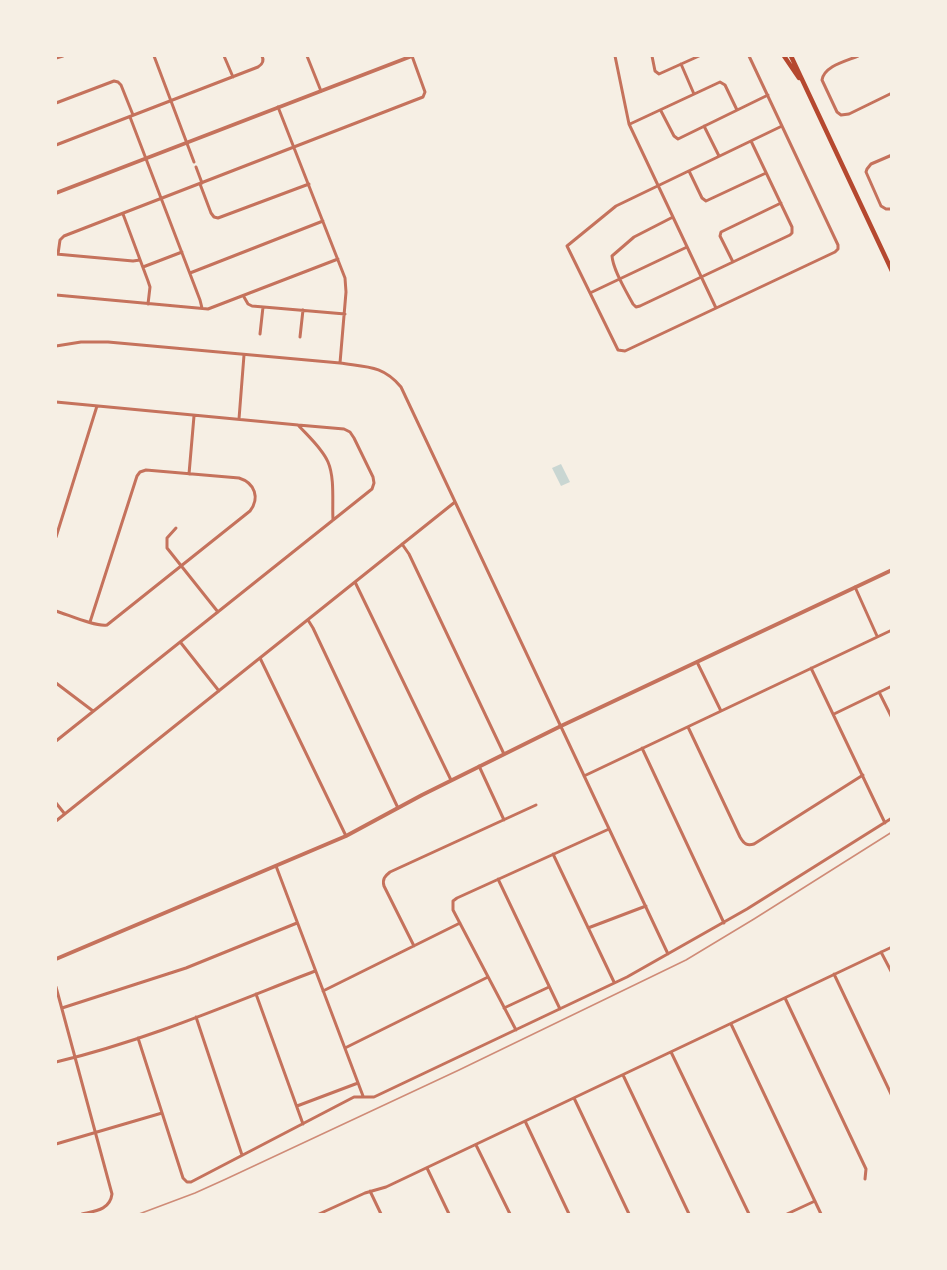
<!DOCTYPE html>
<html>
<head>
<meta charset="utf-8">
<style>
	body { margin:0 }
	#map { position:relative; width:947px; height:1270px; overflow:hidden; background:#f6efe4; font-family:Lato,sans-serif }
	canvas { display:block }
	.frame { position:absolute; inset:0; border:57px solid #f6efe4; pointer-events:none }
</style>
</head>
<body>
<div id="map">
<canvas width="947" height="1270"></canvas>
<div class="frame"></div>
</div>
<script>
const c = document.querySelector('canvas').getContext('2d');
c.lineJoin = 'round';
function fillPath(path, color) {
  c.fillStyle = color;
  c.fill(path, 'evenodd');
}
function stroke(path, color, width, dash) {
  c.strokeStyle = color;
  c.lineWidth = width;
  c.lineCap = dash ? 'butt' : 'round';
  c.setLineDash(dash || []);
  c.stroke(path);
}
const water = new Path2D(`
	M 561,464 L 570,482 L 561,486 L 552,468 Z`);
const minor = new Path2D(`
	M 154,56 L 194,162
	M 224,56 L 233,77
	M 307,56 L 321,91
	M 615,56 L 629,124 L 716,308
	M 652,56 L 655,71 L 659,74 L 699,56
	M 749,56 L 838,245 L 838,249 L 835,252 L 625,351 L 618,350 L 567,246 L 616,206 L 782,126
	M 858,56 C 846,61 824,66 822,80 L 837,112 L 841,115 L 849,114 L 892,93
	M 56,58 L 63,56
	M 681,64 L 694,94
	M 56,103 L 114,81 L 118,82 L 121,85 L 133,115
	M 278,107 L 345,278 L 346,292 L 340,363
	M 661,111 L 674,136 L 678,139 L 768,95
	M 130,117 L 200,300 L 202,308
	M 630,124 L 720,82 L 725,85 L 737,110
	M 704,126 L 719,156
	M 56,145 L 258,67 C 263,64 264,60 262,56
	M 892,155 L 871,164 L 867,169 L 866,172 L 881,206 L 886,209 L 892,209
	M 196,167 L 202,183
	M 689,171 L 702,198 L 706,201 L 766,173
	M 200,184 L 211,213 L 214,217 L 218,218 L 309,184
	M 123,214 L 148,281 L 150,287 L 148,304
	M 673,217 L 634,237 L 612,256 C 613,270 626,291 633,304 L 636,307 L 640,306 L 790,235 L 792,233 L 792,227 L 751,141
	M 56,254 L 133,261 L 140,260
	M 58,254 L 60,240 L 64,236 L 423,97 L 425,92 L 412,56
	M 733,262 L 720,236 L 721,232 L 781,203
	M 143,267 L 182,252
	M 190,273 L 323,221
	M 590,293 L 687,247
	M 56,295 L 208,309 L 338,259
	M 244,297 L 248,304 L 252,306 L 345,314
	M 260,334 L 263,307
	M 300,337 L 303,310
	M 56,346 L 81,342 L 108,342 L 340,363 C 366,367 383,365 401,387 L 668,954
	M 56,402 L 298,425 C 308,436 322,448 328,462 C 335,478 332,503 333,520
	M 239,419 L 244,355
	M 189,474 L 194,416
	M 176,528 L 167,538 L 167,548 L 218,612
	M 56,537 L 97,406
	M 402,544 L 409,554 L 504,754
	M 355,582 L 451,780
	M 855,587 L 877,636
	M 56,611 C 69,615 95,627 107,625 L 250,511 C 260,498 255,483 239,478 L 146,470 L 140,472 L 137,476 L 90,622
	M 308,620 L 313,628 L 398,808
	M 181,643 L 219,691
	M 260,658 L 346,836
	M 697,662 L 721,711
	M 811,668 L 885,823
	M 56,683 L 93,711
	M 879,692 L 892,718
	M 834,714 L 892,686
	M 688,727 L 740,837 C 744,844 747,846 754,844 L 863,775
	M 56,741 L 372,489 L 374,483 L 373,477 L 354,438 L 350,432 L 344,429 L 298,425
	M 642,748 L 724,923
	M 479,766 L 504,820
	M 584,776 L 892,630
	M 56,803 L 64,813
	M 56,821 L 455,502
	M 553,854 L 614,982
	M 276,866 L 363,1096
	M 498,879 L 560,1009
	M 588,928 L 646,906
	M 414,946 L 384,886 C 382,879 385,876 390,872 L 536,805
	M 881,952 L 892,973
	M 834,974 L 892,1096
	M 56,987 L 112,1194 C 110,1210 95,1211 82,1214
	M 323,991 L 460,923
	M 256,994 L 303,1124
	M 785,998 L 866,1169 L 865,1179
	M 62,1008 L 186,968 L 297,923
	M 504,1008 L 549,987
	M 196,1017 L 242,1155
	M 731,1024 L 821,1214
	M 516,1030 L 453,910 L 453,901 L 457,898 L 609,829
	M 138,1038 L 183,1178 L 187,1182 L 191,1182 L 354,1097 L 374,1097 L 627,977 L 747,909 L 892,818
	M 345,1048 L 488,977
	M 671,1052 L 749,1214
	M 56,1062 C 145,1041 230,1004 315,971
	M 623,1075 L 689,1214
	M 574,1098 L 629,1214
	M 297,1106 L 358,1083
	M 525,1121 L 569,1214
	M 56,1144 L 162,1113
	M 476,1145 L 510,1214
	M 427,1168 L 449,1214
	M 370,1191 L 381,1214
	M 319,1214 L 365,1193 L 386,1187 L 892,947
	M 787,1214 L 815,1201`);
const tertiary = new Path2D(`
	M 56,193 L 412,56
	M 56,959 L 346,836 L 422,795 L 561,726 L 892,570`);
const secondary = new Path2D(`
	M 784,56 L 799,78
	M 791,56 L 892,271`);
const rail = new Path2D(`
	M 139,1214 L 195,1193 L 226,1179 L 459,1070 L 686,960 L 754,919 L 892,832`);
fillPath(water, '#c9d6d2');
stroke(minor, '#c5725c', 3);
stroke(tertiary, '#c5725c', 4);
stroke(secondary, '#b5482f', 4.5);
stroke(rail, '#cf8b77', 1.5);
</script>
</body>
</html>
